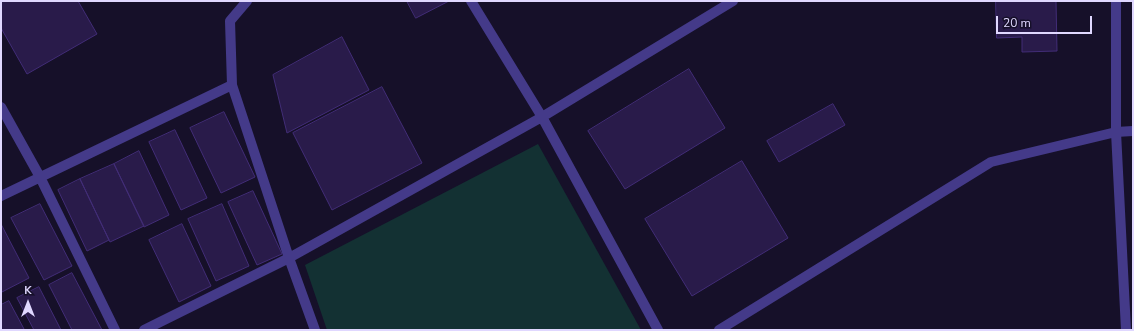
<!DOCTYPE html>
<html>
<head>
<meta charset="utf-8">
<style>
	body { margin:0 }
	#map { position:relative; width:1134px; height:331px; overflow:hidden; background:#161029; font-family:"Nunito Sans",sans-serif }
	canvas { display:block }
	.frame { position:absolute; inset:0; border:2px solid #e0d8ff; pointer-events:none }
	.north { position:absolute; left:8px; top:283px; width:40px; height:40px; -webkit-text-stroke:3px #161029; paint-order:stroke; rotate:0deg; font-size:11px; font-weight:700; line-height:16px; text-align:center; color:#e0d8ff }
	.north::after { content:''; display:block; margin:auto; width:14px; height:18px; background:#e0d8ff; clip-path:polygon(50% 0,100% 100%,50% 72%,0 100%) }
	.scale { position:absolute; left:996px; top:16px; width:96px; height:18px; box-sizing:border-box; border:2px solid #e0d8ff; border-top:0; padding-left:5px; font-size:12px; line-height:14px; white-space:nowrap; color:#e0d8ff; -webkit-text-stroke:3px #161029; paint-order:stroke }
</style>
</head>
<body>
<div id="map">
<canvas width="1134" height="331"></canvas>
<div class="frame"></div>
<div class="north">K</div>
<div class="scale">20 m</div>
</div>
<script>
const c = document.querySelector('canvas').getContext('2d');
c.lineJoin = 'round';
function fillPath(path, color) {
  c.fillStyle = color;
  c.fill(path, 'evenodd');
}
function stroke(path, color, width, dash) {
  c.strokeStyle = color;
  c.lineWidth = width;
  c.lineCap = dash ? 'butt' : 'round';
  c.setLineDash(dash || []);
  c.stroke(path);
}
const green = new Path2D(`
	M 538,144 L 641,330 L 327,330 L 305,265 Z`);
const building = new Path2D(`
	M 1,1 L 78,1 L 97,34 L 27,74 L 1,28 Z
	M 407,1 L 449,1 L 416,18 Z
	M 996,1 L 1056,1 L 1057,51 L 1022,52 L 1022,37 L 997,38 Z
	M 342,37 L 369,90 L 287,133 L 273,75 Z
	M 689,69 L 725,128 L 625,189 L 588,131 Z
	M 382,87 L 422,163 L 332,210 L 293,133 Z
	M 833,104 L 845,125 L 779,162 L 767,141 Z
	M 224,112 L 255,177 L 221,193 L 190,128 Z
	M 175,130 L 207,198 L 181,210 L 149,142 Z
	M 139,151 L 169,215 L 144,227 L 114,164 Z
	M 742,161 L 788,238 L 692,296 L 645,219 Z
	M 114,164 L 144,226 L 110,242 L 80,179 Z
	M 80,179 L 109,240 L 87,251 L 58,190 Z
	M 253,191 L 282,254 L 257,265 L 228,202 Z
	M 40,204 L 72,266 L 44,280 L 11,218 Z
	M 222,204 L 249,266 L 216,281 L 188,219 Z
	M 1,224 L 29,278 L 2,292 L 1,289 Z
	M 182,224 L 211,286 L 179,302 L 149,240 Z
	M 72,273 L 102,330 L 72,330 L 49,285 Z
	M 39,287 L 61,330 L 34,330 L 17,298 Z
	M 9,301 L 24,329 L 22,330 L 1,330 L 1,305 Z`);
const minor = new Path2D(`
	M 247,1 L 230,21 L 232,85 L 289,258 L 315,330
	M 471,1 L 542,117 L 658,330
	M 1116,1 L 1116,132 L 1126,330
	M 1,107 L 40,177 L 115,330
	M 1,196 L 232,85
	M 144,330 L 289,258 L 542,117 L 733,1
	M 719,330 L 991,162 L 1116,132 L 1133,131`);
fillPath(green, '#133133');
fillPath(building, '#291b4a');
stroke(building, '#422d77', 1);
stroke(minor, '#443a89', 10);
</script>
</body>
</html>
